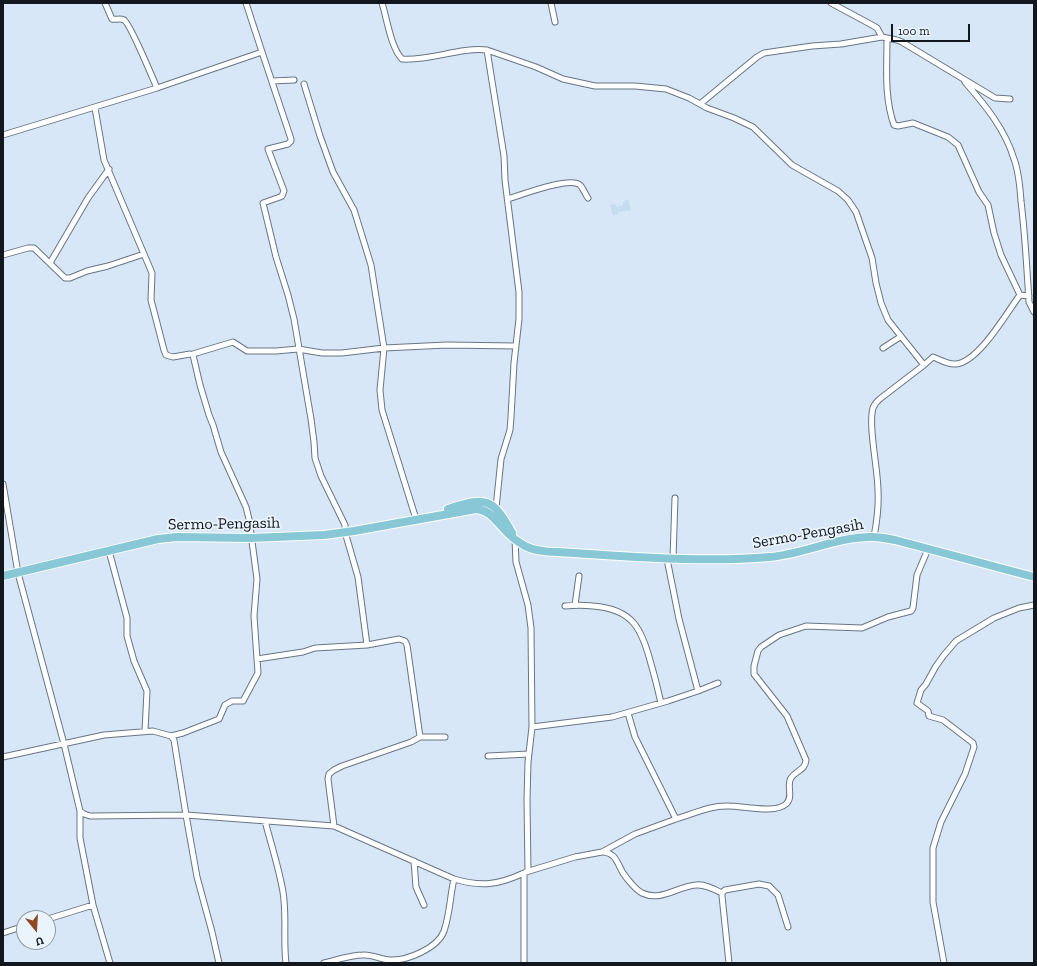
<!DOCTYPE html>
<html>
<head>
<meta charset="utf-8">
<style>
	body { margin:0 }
	#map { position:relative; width:1037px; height:966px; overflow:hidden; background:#d7e7f7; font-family:"Zilla Slab",serif }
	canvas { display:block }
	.frame { position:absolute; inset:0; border:4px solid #12171d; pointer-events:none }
	.north { position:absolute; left:16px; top:910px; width:40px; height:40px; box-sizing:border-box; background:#eaf4fd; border:1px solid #949ca3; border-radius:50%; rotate:162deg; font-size:11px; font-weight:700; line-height:16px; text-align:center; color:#12171d }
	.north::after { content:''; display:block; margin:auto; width:14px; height:18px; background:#8f4922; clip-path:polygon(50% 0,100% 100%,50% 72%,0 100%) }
	.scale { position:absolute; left:891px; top:24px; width:79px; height:18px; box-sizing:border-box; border:2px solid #12171d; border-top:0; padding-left:5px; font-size:12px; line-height:14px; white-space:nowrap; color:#12171d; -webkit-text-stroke:3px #eaf4fd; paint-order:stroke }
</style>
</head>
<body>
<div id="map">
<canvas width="1037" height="966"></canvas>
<div class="frame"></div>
<div class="north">U</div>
<div class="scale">100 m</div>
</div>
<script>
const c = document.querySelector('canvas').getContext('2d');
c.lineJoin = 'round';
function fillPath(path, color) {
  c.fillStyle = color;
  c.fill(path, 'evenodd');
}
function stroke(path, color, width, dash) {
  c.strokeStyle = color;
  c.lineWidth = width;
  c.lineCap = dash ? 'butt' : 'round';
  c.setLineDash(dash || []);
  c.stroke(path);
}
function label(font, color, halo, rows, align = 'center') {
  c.font = font + ' "Zilla Slab",serif';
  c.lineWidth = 3.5;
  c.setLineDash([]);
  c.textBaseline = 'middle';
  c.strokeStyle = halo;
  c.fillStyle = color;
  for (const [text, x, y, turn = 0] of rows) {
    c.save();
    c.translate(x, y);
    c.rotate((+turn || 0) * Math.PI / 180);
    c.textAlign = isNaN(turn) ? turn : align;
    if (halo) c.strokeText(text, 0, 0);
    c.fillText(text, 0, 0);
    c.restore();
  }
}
const built = new Path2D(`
	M 628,199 L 631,210 L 617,212 L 618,214 L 613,216 L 610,205 L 615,204 L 617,207 L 623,205 L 623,202 Z`);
const street = new Path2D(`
	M 105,3 L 112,19 C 116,20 120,18 124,20 C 130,23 153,79 157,88
	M 382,3 C 387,19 391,48 402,59 C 431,61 459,47 487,50 L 504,156 L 505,180 L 519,292 L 519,319 L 514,363 L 511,417 L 510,430 L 501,459 L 496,508
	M 551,3 L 555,22
	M 831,3 L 872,25 L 877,28 L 882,37
	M 887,38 C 887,67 884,97 894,125 L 898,126 L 913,123 L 948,137 L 958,145 L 979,192 L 988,205 L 994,233 L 1001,255 L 1020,295 L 1029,296
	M 487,50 L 536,67 L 563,79 L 595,86 L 635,86 L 666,89 L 689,98 L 707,108 L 734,118 L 753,127 L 792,165 L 838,191 L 848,200 L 856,212 L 872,258 L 876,283 L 881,303 L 888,320 L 924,365 L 881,398 C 877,401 875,403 873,408 C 868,426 878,469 878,491 C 879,507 877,521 874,537
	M 262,52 L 291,139 L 291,141 L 288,144 L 268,149 L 284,191 L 282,196 L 280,197 L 263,203 L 276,257 L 288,295 L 294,319 L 311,419 L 314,442 L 315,458 L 321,476 L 345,525 L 345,532 L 358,577 L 367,645 L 399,639 L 405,641 L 407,645 L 420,737 L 411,742 L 342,766 L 334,770 L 329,774 L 328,779 L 334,826
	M 272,81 L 294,80
	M 965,82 C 985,105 1005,129 1014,159 C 1019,172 1020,187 1021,201 C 1025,234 1027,268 1029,302 L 1034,312
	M 304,84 L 320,136 L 333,172 L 354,210 L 371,265 L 384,348 L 380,390 L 382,410 L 416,519
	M 700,104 L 757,57 L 764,53 L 812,46 L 841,44 L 882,37 L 897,40 L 902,42 L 995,98 L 1010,99
	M 95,108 L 104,160 L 152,273 L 151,300 L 164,350 L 166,355 L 173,357 L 190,354 L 193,355 L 200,385 L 209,415 L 213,425 L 221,452 L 246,507 L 249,519 L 257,579 L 254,616 L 257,659 L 303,652 L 315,648 L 367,645
	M 3,135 L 157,88 L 262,52 L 246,3
	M 508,199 C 521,195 570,176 580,185 C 583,188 585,194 588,198
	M 3,255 L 28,248 L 34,248 L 65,278 L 70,278 L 87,271 L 108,266 L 144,254
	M 50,263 L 88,198 L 109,169
	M 883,348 L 900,337
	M 193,354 L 233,342 L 247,351 L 276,351 L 298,349 L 322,353 L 342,353 L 384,348 L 447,345 L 515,346
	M 924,365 L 933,357 C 941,360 948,365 956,364 C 979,362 1007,312 1020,295
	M 3,484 L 18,573 L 64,744 L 80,811 L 84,814 L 90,816 L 186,815 L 197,877 L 212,932 L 219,963
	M 515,539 L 516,562 L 528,605 L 531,628 L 532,727 L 528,762 L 527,800 L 528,871
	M 109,551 L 127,618 L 127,636 L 134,661 L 147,691 L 145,731
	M 673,559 L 675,498
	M 575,605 L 579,576
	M 565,606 C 575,605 584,605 593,606 C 633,609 642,629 651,664 C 655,677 658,690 661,703
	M 698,691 L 718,683
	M 532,727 L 612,717 L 668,701 L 698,691 L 679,619 L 667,559
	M 171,736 L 183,733 L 219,719 L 225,705 L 232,701 L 243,701 L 258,673 L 257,659
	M 420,737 L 445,737
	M 488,756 L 529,754
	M 3,757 L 104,735 L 153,731 L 171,736 L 174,740 L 186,815 L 334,826 L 454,879 C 481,887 498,885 524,873 L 524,963
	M 80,811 L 80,838 L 93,905
	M 676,819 C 693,814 711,805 729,806 C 743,806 775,814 786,804 C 794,797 786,785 791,778 C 796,770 805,771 806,760 L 787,716 L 754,674 L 754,666 L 758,651 L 761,647 L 779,635 L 806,626 L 862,628 L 888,617 L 911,611 L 913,608 L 917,575 L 928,549
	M 265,821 C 271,844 279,868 283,892 C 287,916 283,939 286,963
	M 603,852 C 616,853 617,863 623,873 C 627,879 636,890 642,893 C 661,902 676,887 696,885 C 705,884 714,889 722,893
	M 414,861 L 416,887 L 424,905
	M 526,872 L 575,857 L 602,852 L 635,834 L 676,819 L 635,737 L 628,713
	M 48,919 L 93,905 L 110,963
	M 3,933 L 24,926
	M 324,963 C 336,960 351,955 363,955 C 372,954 381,960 390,960 C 407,961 438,948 444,931 C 450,914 450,896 454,879
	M 729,963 L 722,896 L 722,893 L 725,890 L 759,884 L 769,886 L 778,895 L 788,927
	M 944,963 L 933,902 L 933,848 L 941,822 L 965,774 L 974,747 L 973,743 L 943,720 L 929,716 L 928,711 L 917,703 L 921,690 L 926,684 L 936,666 L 944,655 L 956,641 L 994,618 L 1019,608 L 1034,605`);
const primary = new Path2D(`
	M 448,509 C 486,496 493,498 512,533
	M 3,576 L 158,539 L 177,537 L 251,538 L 324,535 L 354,531 L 476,509 C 490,510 495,520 504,529 C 509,535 518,542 525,546 C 534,551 548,552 558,552 C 628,556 699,563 770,557 C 805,554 838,536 874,537 C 881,537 888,539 895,540 L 1034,577`);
const streetNames = [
	["Sermo-Pengasih",224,524,-1],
	["Sermo-Pengasih",808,534,-10]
];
fillPath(built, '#c6dcf1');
stroke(street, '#677684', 7);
stroke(primary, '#fff', 10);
stroke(street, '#fff', 5);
stroke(primary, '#88c8d6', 8);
label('16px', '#12171d', '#eaf4fd', streetNames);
</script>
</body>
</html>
